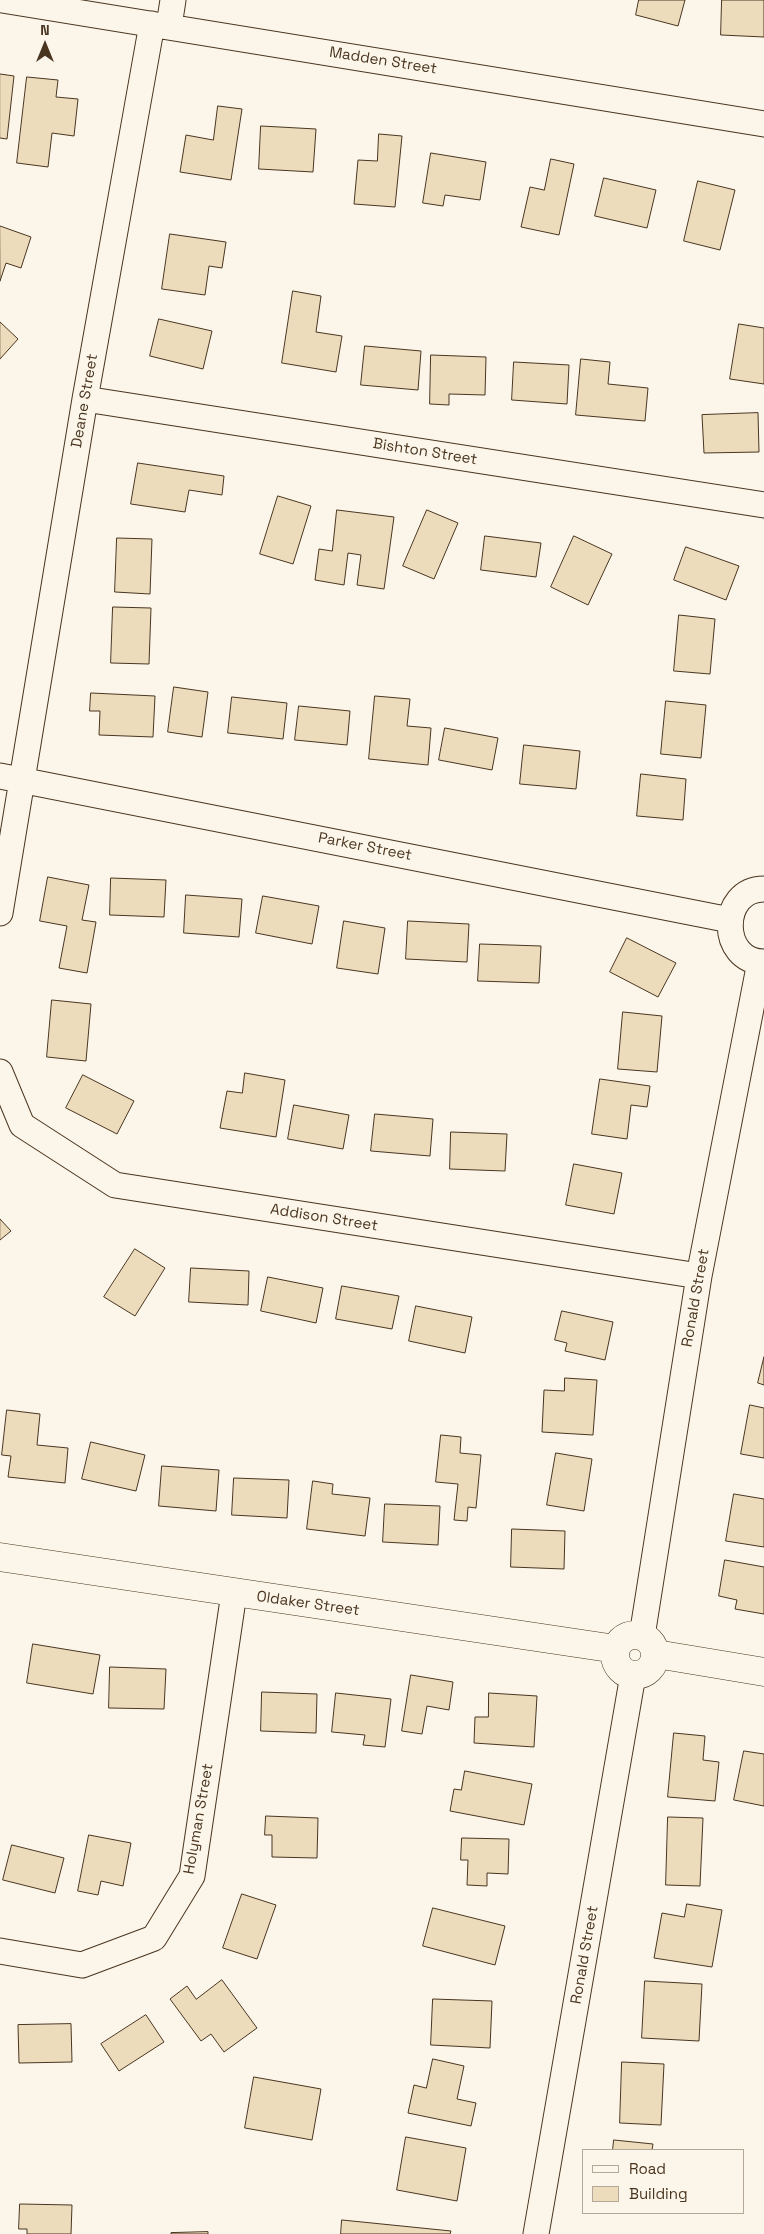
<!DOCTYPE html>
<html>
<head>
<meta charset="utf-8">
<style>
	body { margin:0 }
	#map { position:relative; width:764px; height:2234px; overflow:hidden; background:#fbf6e9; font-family:"Space Grotesk",sans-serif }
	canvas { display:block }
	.legend { position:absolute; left:582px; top:2149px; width:162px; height:65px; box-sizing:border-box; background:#fbf6e9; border:1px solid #b4a999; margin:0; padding:6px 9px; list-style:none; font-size:15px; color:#4a3520 }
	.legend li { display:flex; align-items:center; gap:10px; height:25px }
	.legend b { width:25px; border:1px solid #b4a999 }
	.north { position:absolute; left:20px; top:20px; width:50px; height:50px; -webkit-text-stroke:4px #fbf6e9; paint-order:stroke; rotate:0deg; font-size:14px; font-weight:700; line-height:20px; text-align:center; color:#4a3520 }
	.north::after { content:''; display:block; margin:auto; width:18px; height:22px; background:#4a3520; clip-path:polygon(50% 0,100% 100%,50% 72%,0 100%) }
</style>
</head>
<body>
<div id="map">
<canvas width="764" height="2234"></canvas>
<ul class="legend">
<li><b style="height:6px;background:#fbf6e9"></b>Road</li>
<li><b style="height:14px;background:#ecdcbc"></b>Building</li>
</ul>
<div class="north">N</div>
</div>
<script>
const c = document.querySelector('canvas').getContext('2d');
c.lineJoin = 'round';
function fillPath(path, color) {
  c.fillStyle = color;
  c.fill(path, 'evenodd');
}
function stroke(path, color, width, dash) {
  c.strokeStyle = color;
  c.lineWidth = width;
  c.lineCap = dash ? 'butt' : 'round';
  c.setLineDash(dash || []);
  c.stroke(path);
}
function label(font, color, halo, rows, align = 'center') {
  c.font = font + ' "Space Grotesk",sans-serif';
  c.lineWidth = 4;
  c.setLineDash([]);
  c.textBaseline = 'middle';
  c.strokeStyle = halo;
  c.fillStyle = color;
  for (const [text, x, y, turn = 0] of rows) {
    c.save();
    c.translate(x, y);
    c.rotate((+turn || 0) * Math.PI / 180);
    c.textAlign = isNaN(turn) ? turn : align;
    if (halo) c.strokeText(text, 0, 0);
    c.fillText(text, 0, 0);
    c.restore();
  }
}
const building = new Path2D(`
	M 639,0 L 685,0 L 678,26 L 636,15 Z
	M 722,0 L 764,0 L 764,37 L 721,35 Z
	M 0,74 L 14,76 L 7,139 L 0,138 Z
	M 27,77 L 58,80 L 56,97 L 78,99 L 74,136 L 52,133 L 48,167 L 17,163 Z
	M 218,106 L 242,109 L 231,180 L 180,172 L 186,135 L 213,140 Z
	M 261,126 L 316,129 L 313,172 L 259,169 Z
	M 379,134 L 402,136 L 395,207 L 354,204 L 358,160 L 377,161 Z
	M 431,153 L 486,162 L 480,200 L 445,195 L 443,206 L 423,203 Z
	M 551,159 L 574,164 L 559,235 L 521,227 L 530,187 L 544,190 Z
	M 604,178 L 656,190 L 647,228 L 595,216 Z
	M 698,181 L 735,190 L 720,250 L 684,241 Z
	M 0,226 L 31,237 L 21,268 L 6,263 L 0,281 Z
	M 170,234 L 226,242 L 222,268 L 209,266 L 205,295 L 162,289 Z
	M 293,291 L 321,296 L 316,332 L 342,336 L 336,372 L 282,363 Z
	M 159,319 L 212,331 L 203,369 L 150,356 Z
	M 0,322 L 18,339 L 0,359 Z
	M 739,324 L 764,328 L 764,384 L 730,379 Z
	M 365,346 L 421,351 L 418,390 L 361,385 Z
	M 431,355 L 486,357 L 485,395 L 449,394 L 449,405 L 430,404 Z
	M 581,359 L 610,362 L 608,384 L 648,388 L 645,421 L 576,415 Z
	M 514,362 L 569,365 L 567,404 L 512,400 Z
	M 758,413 L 759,452 L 704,453 L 702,415 Z
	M 138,463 L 224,476 L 222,495 L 189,490 L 185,512 L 131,504 Z
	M 278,496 L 311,506 L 293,564 L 260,554 Z
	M 337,510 L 394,517 L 384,589 L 357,585 L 361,555 L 348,553 L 344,585 L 315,580 L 319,549 L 332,551 Z
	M 427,510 L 458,523 L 434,579 L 403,566 Z
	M 485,536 L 541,543 L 536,577 L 481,570 Z
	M 574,536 L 612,554 L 588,605 L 551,587 Z
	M 117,538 L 152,539 L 150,594 L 115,592 Z
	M 686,547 L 739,566 L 726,600 L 674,580 Z
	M 113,607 L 151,608 L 149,664 L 111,663 Z
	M 679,615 L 715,619 L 710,674 L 674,671 Z
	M 174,687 L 208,692 L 202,737 L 168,732 Z
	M 91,693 L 155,696 L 153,737 L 99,735 L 100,711 L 90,711 Z
	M 375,696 L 410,699 L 407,726 L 431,728 L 428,765 L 369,759 Z
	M 232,697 L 287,703 L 283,739 L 228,733 Z
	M 666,701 L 706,705 L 701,758 L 661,754 Z
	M 299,706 L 350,711 L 347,745 L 295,740 Z
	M 445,728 L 498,738 L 492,770 L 439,760 Z
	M 524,745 L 580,751 L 576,789 L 520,784 Z
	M 641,774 L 686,779 L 683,820 L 637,816 Z
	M 48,877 L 89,885 L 82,920 L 96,922 L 87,973 L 59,968 L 67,926 L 40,921 Z
	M 111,878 L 166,880 L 164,917 L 110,915 Z
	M 186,895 L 242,899 L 239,937 L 184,933 Z
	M 263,896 L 319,906 L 312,944 L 256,933 Z
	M 344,921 L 385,928 L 378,974 L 337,968 Z
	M 408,921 L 469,924 L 467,962 L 406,959 Z
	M 627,938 L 676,963 L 658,997 L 610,972 Z
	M 480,944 L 541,946 L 539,983 L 478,981 Z
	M 52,1000 L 91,1004 L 86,1061 L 47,1057 Z
	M 623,1012 L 662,1016 L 657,1072 L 618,1069 Z
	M 245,1073 L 285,1080 L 276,1137 L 220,1128 L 227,1091 L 242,1093 Z
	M 83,1075 L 134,1101 L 117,1134 L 66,1108 Z
	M 600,1079 L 650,1086 L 647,1107 L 631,1105 L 627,1139 L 592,1134 Z
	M 294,1105 L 349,1115 L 343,1149 L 288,1139 Z
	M 375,1114 L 433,1119 L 430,1156 L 371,1151 Z
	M 451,1132 L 507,1134 L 505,1171 L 450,1169 Z
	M 574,1164 L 622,1173 L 614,1214 L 566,1205 Z
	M 0,1219 L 11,1231 L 0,1240 Z
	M 135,1249 L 165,1268 L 135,1316 L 104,1297 Z
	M 191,1268 L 249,1271 L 248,1305 L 189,1302 Z
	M 268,1277 L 323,1288 L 316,1323 L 261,1311 Z
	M 342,1286 L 399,1296 L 392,1329 L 336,1319 Z
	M 416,1306 L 472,1317 L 465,1353 L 409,1341 Z
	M 562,1311 L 613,1322 L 605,1360 L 565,1351 L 567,1343 L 555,1340 Z
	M 764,1357 L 764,1385 L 758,1383 Z
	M 565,1378 L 597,1380 L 593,1435 L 542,1432 L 544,1390 L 564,1391 Z
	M 750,1405 L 764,1408 L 764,1458 L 741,1454 Z
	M 7,1410 L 40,1414 L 37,1445 L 68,1448 L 65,1483 L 8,1477 L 11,1456 L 2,1455 Z
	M 441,1435 L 461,1437 L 460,1453 L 481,1455 L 476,1508 L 468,1507 L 467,1521 L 454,1520 L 458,1484 L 436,1482 Z
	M 91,1442 L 145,1455 L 136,1491 L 82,1479 Z
	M 556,1453 L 592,1459 L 584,1511 L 547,1505 Z
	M 162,1466 L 219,1470 L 216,1511 L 159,1506 Z
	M 234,1478 L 289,1480 L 287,1518 L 232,1515 Z
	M 313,1481 L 333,1484 L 332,1494 L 370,1498 L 365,1536 L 307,1529 Z
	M 734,1494 L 764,1499 L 764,1547 L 726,1541 Z
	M 385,1504 L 440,1506 L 438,1545 L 383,1542 Z
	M 512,1529 L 565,1531 L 564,1569 L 511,1567 Z
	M 725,1560 L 764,1567 L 764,1614 L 735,1609 L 737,1600 L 719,1596 Z
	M 33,1644 L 100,1655 L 93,1694 L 27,1683 Z
	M 110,1667 L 166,1669 L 164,1709 L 109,1708 Z
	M 411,1675 L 453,1682 L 449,1710 L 427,1706 L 422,1734 L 402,1731 Z
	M 262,1692 L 317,1694 L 316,1733 L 261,1731 Z
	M 336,1693 L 391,1699 L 385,1747 L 363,1745 L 365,1735 L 332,1732 Z
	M 489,1693 L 537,1696 L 534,1747 L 474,1743 L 475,1717 L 488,1717 Z
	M 674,1733 L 705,1736 L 703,1760 L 719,1762 L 715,1801 L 668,1797 Z
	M 744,1751 L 764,1754 L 764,1806 L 734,1800 Z
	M 465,1771 L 532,1784 L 524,1825 L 450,1811 L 454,1789 L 461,1790 Z
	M 266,1816 L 318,1818 L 317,1858 L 272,1857 L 272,1835 L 265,1835 Z
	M 668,1817 L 703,1818 L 700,1886 L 666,1885 Z
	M 89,1835 L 131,1843 L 123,1886 L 101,1881 L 98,1895 L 78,1891 Z
	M 462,1838 L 509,1839 L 508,1874 L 487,1873 L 487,1886 L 467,1885 L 468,1860 L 461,1860 Z
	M 12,1845 L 64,1858 L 55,1893 L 3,1880 Z
	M 242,1894 L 276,1905 L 257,1959 L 223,1948 Z
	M 687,1904 L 722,1910 L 712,1967 L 654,1958 L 662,1913 L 684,1917 Z
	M 433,1908 L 505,1926 L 495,1965 L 423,1946 Z
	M 222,1980 L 257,2028 L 224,2052 L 211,2034 L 201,2041 L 170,1999 L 187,1986 L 196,1999 Z
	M 645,1981 L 702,1984 L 699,2041 L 642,2038 Z
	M 433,1999 L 492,2001 L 490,2048 L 431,2045 Z
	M 146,2015 L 164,2042 L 119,2071 L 101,2044 Z
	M 71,2024 L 72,2062 L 19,2063 L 18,2025 Z
	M 433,2059 L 464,2066 L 457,2099 L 476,2103 L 471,2126 L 408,2113 L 414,2085 L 426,2088 Z
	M 622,2062 L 664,2064 L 661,2125 L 620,2123 Z
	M 254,2077 L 321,2089 L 312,2140 L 245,2128 Z
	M 406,2137 L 466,2148 L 457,2201 L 397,2190 Z
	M 614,2140 L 653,2144 L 652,2150 L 613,2150 Z
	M 20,2204 L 72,2205 L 71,2234 L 27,2234 L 27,2229 L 19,2229 Z
	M 342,2220 L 451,2231 L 450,2234 L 341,2234 Z
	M 208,2232 L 208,2234 L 171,2234 L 171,2233 Z`);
const street = new Path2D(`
	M 2,0 L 764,124
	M 169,26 L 173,0
	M 85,399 L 764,505
	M 0,776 L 730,920
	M 764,889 C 719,889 719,962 764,962
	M 0,913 L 85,399 L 152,24
	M 0,1072 L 22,1125 L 115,1185 L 699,1276
	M 642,1636 L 699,1276 L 760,962
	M 0,1951 L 82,1965 L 154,1938 L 192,1876 L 234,1593
	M 536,2234 L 633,1675`);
const secondary = new Path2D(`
	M 0,1557 L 616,1649
	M615 1655a20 20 0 1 1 40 0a20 20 0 1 1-40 0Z
	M 656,1654 L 764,1672`);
const streetNames = [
	["Madden Street",383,61,9],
	["Deane Street",85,401,-80],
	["Bishton Street",425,452,9],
	["Parker Street",365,847,11],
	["Addison Street",324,1218,9],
	["Ronald Street",696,1298,-80],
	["Oldaker Street",308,1604,8],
	["Holyman Street",199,1819,-80],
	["Ronald Street",585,1955,-80]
];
fillPath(building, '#ecdcbc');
stroke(building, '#4a3520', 1);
stroke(street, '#4a3520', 27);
stroke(secondary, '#4a3520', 29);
stroke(street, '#fbf6e9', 25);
stroke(secondary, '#fbf6e9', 28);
label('15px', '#4a3520', '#fbf6e9', streetNames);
</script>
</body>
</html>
